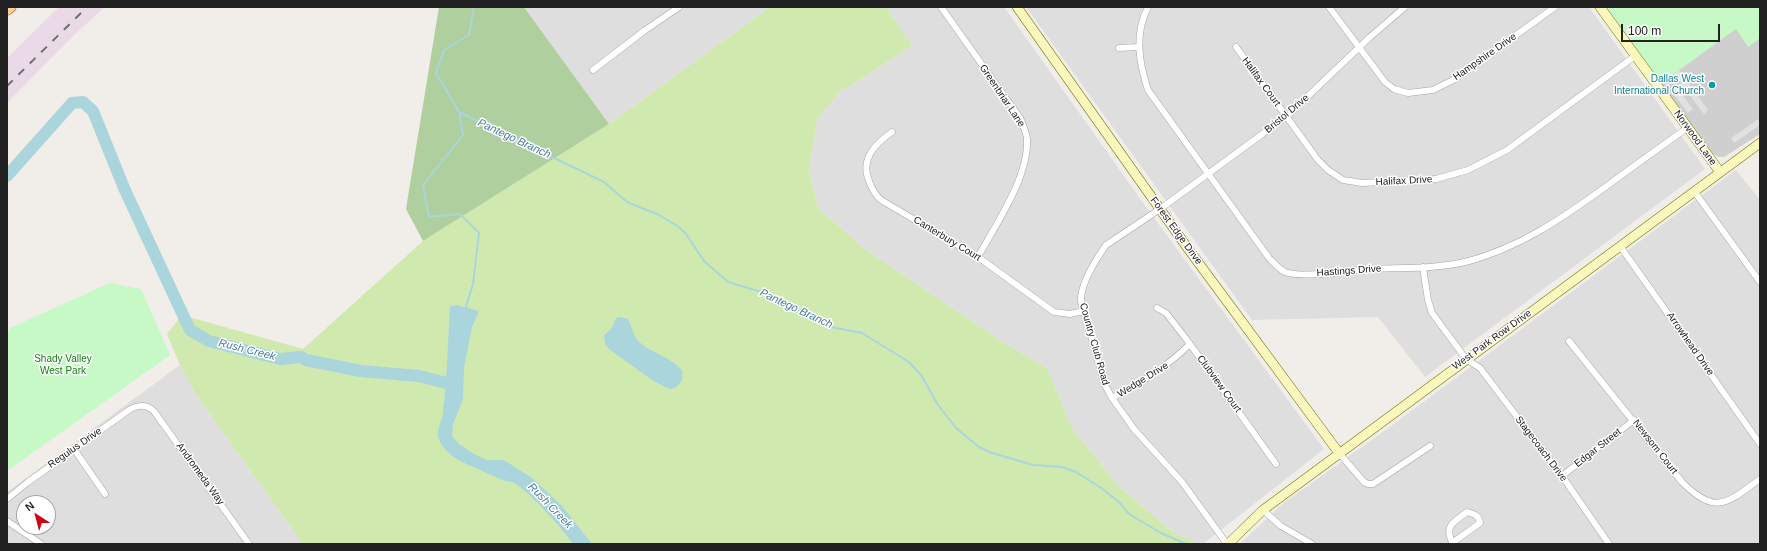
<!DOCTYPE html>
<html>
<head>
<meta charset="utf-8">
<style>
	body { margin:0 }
	#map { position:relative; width:1767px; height:551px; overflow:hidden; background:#f1ede8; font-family:Arial,sans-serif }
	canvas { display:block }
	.frame { position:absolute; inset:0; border:8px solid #212121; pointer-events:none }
	.north { position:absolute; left:16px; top:495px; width:40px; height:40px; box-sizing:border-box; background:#fff; border:1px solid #a6a6a6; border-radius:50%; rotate:324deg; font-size:11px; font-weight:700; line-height:16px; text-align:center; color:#212121 }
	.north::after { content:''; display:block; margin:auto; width:14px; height:18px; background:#ce0413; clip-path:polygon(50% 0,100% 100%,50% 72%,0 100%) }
	.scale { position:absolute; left:1621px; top:24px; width:99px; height:18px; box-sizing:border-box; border:2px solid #212121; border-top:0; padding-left:5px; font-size:12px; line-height:14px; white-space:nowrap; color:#212121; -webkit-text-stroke:3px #fff; paint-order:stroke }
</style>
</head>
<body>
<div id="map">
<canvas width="1767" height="551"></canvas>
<div class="frame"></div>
<div class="north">N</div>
<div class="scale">100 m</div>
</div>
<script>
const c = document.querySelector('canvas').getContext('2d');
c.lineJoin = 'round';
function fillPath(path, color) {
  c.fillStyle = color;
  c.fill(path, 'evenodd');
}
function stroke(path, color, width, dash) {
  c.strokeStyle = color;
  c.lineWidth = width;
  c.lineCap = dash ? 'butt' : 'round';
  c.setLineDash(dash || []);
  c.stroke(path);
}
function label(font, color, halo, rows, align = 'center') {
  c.font = font + ' Arial,sans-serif';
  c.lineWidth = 3;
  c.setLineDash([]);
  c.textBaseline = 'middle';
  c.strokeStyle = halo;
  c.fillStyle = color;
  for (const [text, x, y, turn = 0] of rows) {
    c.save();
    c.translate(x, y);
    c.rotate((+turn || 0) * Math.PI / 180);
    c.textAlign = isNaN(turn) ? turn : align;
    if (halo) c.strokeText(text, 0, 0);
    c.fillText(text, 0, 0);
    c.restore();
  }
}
const residential = new Path2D(`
	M 524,7 L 770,7 L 609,124 Z
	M 886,7 L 1004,7 L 1146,207 L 1324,449 L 1203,544 L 1199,544 L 1173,532 L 1118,486 L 1072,428 L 1047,368 L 1004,343 L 866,250 L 818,208 L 809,171 L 817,119 L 840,92 L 912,46 Z
	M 1026,7 L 1589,7 L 1705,169 L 1425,377 L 1378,317 L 1252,320 Z
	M 1736,170 L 1760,200 L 1760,544 L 1240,544 L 1281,505 L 1387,429 Z
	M 180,365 L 196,395 L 303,544 L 7,544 L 7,492 ZM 24,503 L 48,503 L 48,527 L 24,527 Z`);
const industrial = new Path2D(`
	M 59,7 L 105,7 L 74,35 L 7,103 L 7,58 Z`);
const religious = new Path2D(`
	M 1760,11 L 1760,134 L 1724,157 L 1718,157 L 1712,153 L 1661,83 Z`);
const grass = new Path2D(`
	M 770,7 L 886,7 L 912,46 L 840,92 L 817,119 L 809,171 L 818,208 L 866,250 L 1004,343 L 1047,368 L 1072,428 L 1118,486 L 1173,532 L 1199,544 L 303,544 L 196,395 L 180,365 L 167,334 L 182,315 L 303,349 L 423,241 L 609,124 Z`);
const forest = new Path2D(`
	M 439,7 L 524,7 L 609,124 L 423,241 L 406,209 Z`);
const park = new Path2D(`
	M 1606,7 L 1760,7 L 1760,38 L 1748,47 L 1736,29 L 1661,83 Z
	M 110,283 L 141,289 L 170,355 L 7,471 L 7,333 L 10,328 Z`);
const parking = new Path2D(`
	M 1679,70 L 1708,110 L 1704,114 L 1674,74 Z
	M 1675,85 L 1693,109 L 1688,113 L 1670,89 Z
	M 1760,118 L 1760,125 L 1734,143 L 1731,138 Z`);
const water = new Path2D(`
	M 457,305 L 479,311 L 472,327 L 464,368 L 463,399 L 453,424 L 452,436 L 459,444 L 474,454 L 487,460 L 504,460 L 532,478 L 562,506 L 592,544 L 573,544 C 564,530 527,489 514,483 C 511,481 508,482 505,481 C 497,478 490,474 482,471 C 465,463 445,457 438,437 C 437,430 442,420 443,413 C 447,377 448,342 450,306 Z
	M 621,317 L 628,319 C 632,326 633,336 639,342 C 652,353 670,357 682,370 C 683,375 683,380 679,384 C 677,386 675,389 671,389 C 660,388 621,357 609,349 L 605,344 L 604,335 L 611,329 L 616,318 Z`);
const stream = new Path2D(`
	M 459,112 L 604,182 L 627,202 L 659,215 L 679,227 L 686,234 L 704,261 L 728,282 L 765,293 L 782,305 L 795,308 L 831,327 L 862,333 L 909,362 L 921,375 L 938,405 L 956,428 L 979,447 L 989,452 L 1033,465 L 1062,467 L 1076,472 L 1101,488 L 1119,502 L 1129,514 L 1161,533 L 1186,544
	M 465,310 L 473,284 L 479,233 L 460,214 L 429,217 L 423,185 L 463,135 L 459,112 L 436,73 L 444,50 L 469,35 L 474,7`);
const river = new Path2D(`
	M 7,176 L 72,103 L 83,102 L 93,111 L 124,188 L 190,330 L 209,341 L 280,359 L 301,357 L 306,360 L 361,371 L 419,376 L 454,385 L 454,393`);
const street = new Path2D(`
	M 941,7 L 1020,118 C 1023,125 1026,131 1027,139 C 1029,177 996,224 978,257
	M 1148,7 C 1134,34 1139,62 1148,90 L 1269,258 C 1274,263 1279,269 1285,272 C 1301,278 1340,272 1358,270 C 1394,267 1434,270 1469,261 C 1520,247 1561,219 1604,188 C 1631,168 1659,148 1687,128
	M 1329,7 L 1385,82 L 1394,89 L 1408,93 L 1433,90 L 1455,79 L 1555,7
	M 1236,47 L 1318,160 L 1328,170 L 1343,180 L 1362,183 L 1436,179 L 1468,170 L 1507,150 L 1635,56
	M 1119,48 L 1139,47
	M 593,70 L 644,31 L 679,7
	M 892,132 C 875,144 860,159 869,181 C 872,189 875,195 881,200 L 978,257 L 1054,312 L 1070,314 L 1084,311
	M 1694,191 L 1760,282
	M 1620,246 L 1760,444
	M 1423,267 L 1428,300 L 1432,313 L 1466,359 L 1480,368 L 1562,476 L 1609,544
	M 1157,308 L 1166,313 L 1187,340 L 1276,464
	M 1569,341 L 1682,482 C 1716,516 1727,503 1760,479
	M 1112,398 C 1141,383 1167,367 1190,344
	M 74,449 L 105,494
	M 1339,453 L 1364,482 L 1368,484 L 1373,484 L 1430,446
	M 1562,476 L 1634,420
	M 7,499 L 28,482 L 129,410 C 139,404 149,404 156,414 L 249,544
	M 1263,510 L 1281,526 L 1312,544
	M 7,521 L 41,544
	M 1452,543 L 1480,523 C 1479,515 1474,514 1467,512 C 1454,522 1443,526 1453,544
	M 1227,544 L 1182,482 L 1134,429 L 1112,398 L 1105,385 L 1081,301 C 1080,285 1097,258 1106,245 L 1160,209 L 1287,116 L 1370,37 L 1405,7`);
const secondary = new Path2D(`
	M 1017,7 L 1189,250 L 1339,453
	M 1600,7 L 1720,172
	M 1228,544 L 1263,510 L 1760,143`);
const primary = new Path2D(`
	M 7,10 L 11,7`);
const rail = new Path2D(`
	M 7,86 L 87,7`);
const markers = [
	[1712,85,4,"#0f9aa8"]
];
const streetNames = [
	["Hampshire Drive",1485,57,-35],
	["Halifax Court",1261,82,54],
	["Greenbriar Lane",1002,96,56],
	["Bristol Drive",1287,114,-40],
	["Norwood Lane",1695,138,54],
	["Halifax Drive",1404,181,-3],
	["Forest Edge Drive",1176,231,54],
	["Canterbury Court",947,239,31],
	["Hastings Drive",1349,271,-4],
	["West Park Row Drive",1492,340,-36],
	["Country Club Road",1094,344,74],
	["Arrowhead Drive",1690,344,55],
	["Wedge Drive",1143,380,-32],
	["Clubview Court",1219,384,54],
	["Newsom Court",1655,447,52],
	["Regulus Drive",75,448,-35],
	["Edgar Street",1598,448,-38],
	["Stagecoach Drive",1541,449,53],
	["Andromeda Way",200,474,54]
];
const cultureNames = [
	["Dallas West",1704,79],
	["International Church",1704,91]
];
const parkNames = [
	["Shady Valley",63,359],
	["West Park",63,371]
];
const waterNames = [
	["Pantego Branch",514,139,25],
	["Pantego Branch",796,309,25],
	["Rush Creek",247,350,14],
	["Rush Creek",550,506,46]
];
fillPath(residential, '#dfdede');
fillPath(industrial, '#eadae8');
fillPath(religious, '#cfcfcf');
fillPath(grass, '#d0e9af');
fillPath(forest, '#b0cf9e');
fillPath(park, '#c7f9c7');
fillPath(parking, '#e1e1e1');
fillPath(water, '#aad5dd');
stroke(stream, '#aad5dd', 2);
stroke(river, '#aad5dd', 12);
stroke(street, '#a5a5a5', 7);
stroke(secondary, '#757907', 10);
stroke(primary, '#9b5e03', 11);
stroke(street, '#fff', 6);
stroke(secondary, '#f9f7be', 9);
stroke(primary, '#facfa4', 10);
stroke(rail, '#6f6f6f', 2, [8, 8]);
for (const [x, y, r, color] of markers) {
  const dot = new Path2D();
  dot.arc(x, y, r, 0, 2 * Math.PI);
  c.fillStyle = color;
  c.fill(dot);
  stroke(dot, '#fff', 1.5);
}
label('10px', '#212121', '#fff', streetNames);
label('10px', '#0d838f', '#fff', cultureNames, 'right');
label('10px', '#0e800f', '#fff', parkNames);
label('italic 11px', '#487aa0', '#fff', waterNames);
</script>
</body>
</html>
